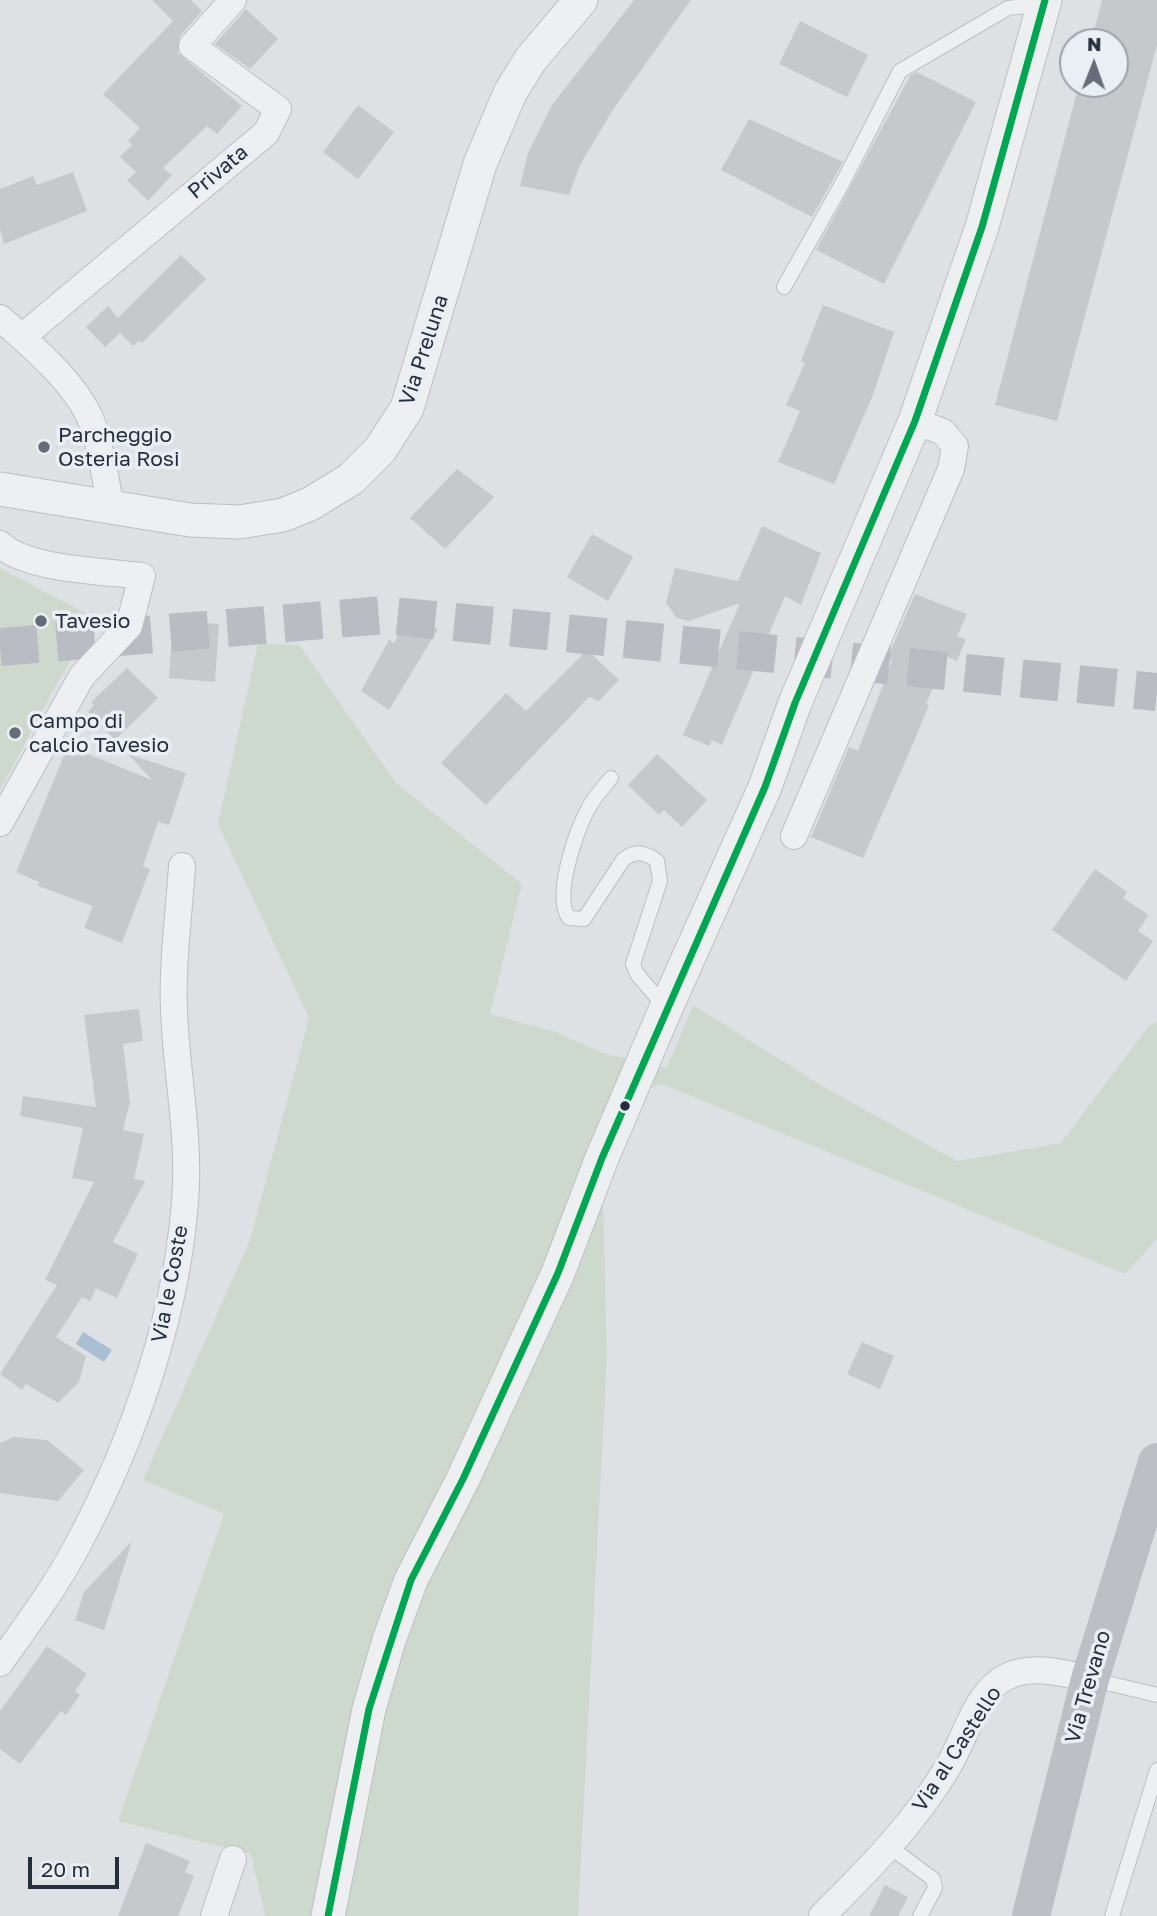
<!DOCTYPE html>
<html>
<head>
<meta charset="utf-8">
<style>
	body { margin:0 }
	#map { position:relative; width:1157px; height:1916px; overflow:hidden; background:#dee1e4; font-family:"Golos Text",sans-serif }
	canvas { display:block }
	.north { position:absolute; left:1059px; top:28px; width:70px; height:70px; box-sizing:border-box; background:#eaeff5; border:2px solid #9ba2ac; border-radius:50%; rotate:1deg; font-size:19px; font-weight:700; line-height:28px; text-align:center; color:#242e3e }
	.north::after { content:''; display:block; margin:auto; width:24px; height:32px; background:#656d78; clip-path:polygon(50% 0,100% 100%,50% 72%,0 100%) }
	.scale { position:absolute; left:28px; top:1857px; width:91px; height:32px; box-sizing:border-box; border:4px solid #242e3e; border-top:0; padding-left:9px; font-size:21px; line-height:24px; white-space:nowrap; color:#242e3e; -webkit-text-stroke:5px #eaeff5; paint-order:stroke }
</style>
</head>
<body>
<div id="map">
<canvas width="1157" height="1916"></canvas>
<div class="north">N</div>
<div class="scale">20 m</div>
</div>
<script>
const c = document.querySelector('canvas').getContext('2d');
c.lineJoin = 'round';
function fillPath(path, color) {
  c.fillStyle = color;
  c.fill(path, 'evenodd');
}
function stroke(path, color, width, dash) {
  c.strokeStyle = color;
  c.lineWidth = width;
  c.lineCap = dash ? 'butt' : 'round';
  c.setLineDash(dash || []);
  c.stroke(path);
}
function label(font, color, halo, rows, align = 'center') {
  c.font = font + ' "Golos Text",sans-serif';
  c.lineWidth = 7;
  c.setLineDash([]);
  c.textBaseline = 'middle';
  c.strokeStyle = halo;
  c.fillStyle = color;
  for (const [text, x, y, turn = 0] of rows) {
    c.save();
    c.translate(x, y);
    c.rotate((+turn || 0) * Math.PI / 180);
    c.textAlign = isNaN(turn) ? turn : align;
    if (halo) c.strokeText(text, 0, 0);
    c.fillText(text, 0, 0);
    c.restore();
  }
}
const green = new Path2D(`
	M 0,568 L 98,620 L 61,676 L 0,790 Z
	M 258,644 L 299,645 L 396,783 L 522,884 L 490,1014 L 556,1032 L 603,1053 L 667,1068 L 693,1005 L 819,1084 L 957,1161 L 1061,1143 L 1149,1026 L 1157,1022 L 1157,1239 L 1125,1274 L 662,1084 L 629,1096 L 602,1158 L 607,1356 L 578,1916 L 265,1916 L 251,1854 L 118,1821 L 224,1514 L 143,1480 L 250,1240 L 309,1018 L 218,824 Z`);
const water = new Path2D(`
	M 83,1332 L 112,1350 L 104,1362 L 76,1344 Z`);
const building = new Path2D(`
	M 152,0 L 191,0 L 202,11 L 180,36 L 178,53 L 242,106 L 217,134 L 207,126 L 163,168 L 172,175 L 148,201 L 127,180 L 136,172 L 120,157 L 132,145 L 128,141 L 140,128 L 103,94 L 173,21 Z
	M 634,0 L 691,0 L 614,108 L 580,165 L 569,195 L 520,186 L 528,153 L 552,105 Z
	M 1102,0 L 1157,0 L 1157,45 L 1057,421 L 995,405 L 1079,84 L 1115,84 L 1115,42 L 1091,42 Z
	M 246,9 L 278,39 L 250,69 L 215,44 Z
	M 800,21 L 868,55 L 847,97 L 779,64 Z
	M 917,72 L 976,102 L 884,284 L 816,250 L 910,76 Z
	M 358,105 L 394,132 L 358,179 L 323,152 Z
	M 749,119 L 843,162 L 812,217 L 721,170 Z
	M 73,172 L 87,211 L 4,244 L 0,229 L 0,189 L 33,176 L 37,185 Z
	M 181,255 L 206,279 L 142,343 L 139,341 L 133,346 L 120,333 L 105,347 L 86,327 L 108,306 L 118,318 Z
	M 823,305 L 894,332 L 873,395 L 834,484 L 778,462 L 800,411 L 786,405 L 805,363 L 801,361 Z
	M 457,469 L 494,497 L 445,549 L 410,518 Z
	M 762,526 L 821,553 L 801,605 L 785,596 L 722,745 L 712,740 L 709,746 L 683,735 L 740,603 L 689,621 L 677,618 L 666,603 L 675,568 L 738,581 Z
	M 592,534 L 633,557 L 608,601 L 567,577 Z
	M 915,594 L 967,614 L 957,636 L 966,639 L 957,661 L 947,657 L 926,704 L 929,705 L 913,744 L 863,858 L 811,837 L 849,747 L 858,751 L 892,661 L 887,659 Z
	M 411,614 L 438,629 L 389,710 L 361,691 L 389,640 L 394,643 Z
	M 194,622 L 219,624 L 215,682 L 169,678 L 172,633 Z
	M 587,650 L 619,680 L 599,701 L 589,697 L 486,805 L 441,763 L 506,693 L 526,711 Z
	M 127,668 L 158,698 L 115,740 L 88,712 L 94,705 L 91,702 Z
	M 68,746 L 152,780 L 128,754 L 186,773 L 169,825 L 158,822 L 143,866 L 150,869 L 122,943 L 84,928 L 93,906 L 38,886 L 39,882 L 16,872 Z
	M 657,754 L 707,800 L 682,827 L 664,810 L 659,815 L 628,785 Z
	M 1095,869 L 1127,892 L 1123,898 L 1149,915 L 1138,931 L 1153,941 L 1126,981 L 1052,930 Z
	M 139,1009 L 143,1041 L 123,1044 L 130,1102 L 123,1130 L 144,1134 L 134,1179 L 145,1181 L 113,1242 L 138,1254 L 117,1298 L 96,1288 L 90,1301 L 82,1297 L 56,1337 L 86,1356 L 79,1382 L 58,1403 L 26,1384 L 22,1390 L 0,1374 L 57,1285 L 45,1280 L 94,1182 L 72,1178 L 83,1128 L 20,1116 L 23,1096 L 96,1107 L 84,1015 Z
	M 862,1342 L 894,1356 L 880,1389 L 847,1374 Z
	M 14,1437 L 47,1440 L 84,1470 L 58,1501 L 0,1493 L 0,1443 Z
	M 132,1541 L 104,1630 L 75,1620 L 84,1592 Z
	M 47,1646 L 87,1674 L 75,1691 L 80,1695 L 66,1715 L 61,1711 L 20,1764 L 0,1749 L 0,1711 Z
	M 146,1843 L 190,1861 L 185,1872 L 194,1876 L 178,1916 L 118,1916 Z
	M 885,1885 L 908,1897 L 898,1916 L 869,1916 Z`);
const trunkTunnel = new Path2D(`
	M 0,647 L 384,615 L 1157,692`);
const service = new Path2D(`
	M 784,287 L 843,182 L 900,71 L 1008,8 L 1043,4
	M 611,778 C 603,788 594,797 588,809 C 576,831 553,897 569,918 L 584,919 L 623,860 C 635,850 645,852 657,861 L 660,881 L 633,964 L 637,974 L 665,1007
	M 1090,1679 L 1157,1695
	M 890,1847 L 933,1879 L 935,1888 L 920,1916
	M 1112,1916 L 1157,1770`);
const minor = new Path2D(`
	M 0,318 C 31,345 78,385 92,423 C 102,450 105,479 111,507
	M 22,337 L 266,133 L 278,109 L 192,46 L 233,0
	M 0,544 C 26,570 105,571 142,576 L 129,626 L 82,676 L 0,823
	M 794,836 L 951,469 L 955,446 L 943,432 L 915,421
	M 0,1663 C 27,1625 54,1589 76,1548 C 134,1441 181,1306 186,1184 C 188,1126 176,1068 174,1010 C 172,963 179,914 182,866
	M 214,1916 L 233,1859
	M 822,1916 C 869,1869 915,1823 949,1765 C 965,1738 977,1691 1006,1677 C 1033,1664 1063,1673 1090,1679`);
const tertiary = new Path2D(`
	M 0,489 L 190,520 L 239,522 L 283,515 L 310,504 L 351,479 L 380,450 L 407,408 L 480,164 L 510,93 L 531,59 L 581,0
	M 328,1916 L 369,1709 L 389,1640 L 411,1580 L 463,1479 L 558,1273 L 602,1158 L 666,1008 L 765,787 L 795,703 L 915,421 L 982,227 L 1045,0`);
const secondary = new Path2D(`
	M 1031,1916 L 1090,1679 L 1157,1462`);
const bus1 = new Path2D(`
	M 328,1916 L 369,1709 L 411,1580 L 463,1479 L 558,1273 L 602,1158 L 765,787 L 795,703 L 915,421 L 982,227 L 1045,0`);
const markers = [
	[44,447,7,"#656d78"],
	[41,621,7,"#656d78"],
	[15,733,7,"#656d78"],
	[625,1106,6,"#242e3e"]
];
const streetNames = [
	["Privata",218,172,-40],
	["Via Preluna",424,350,-72],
	["Via le Coste",170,1284,-79],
	["Via Trevano",1088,1687,-74],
	["Via al Castello",957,1749,-57]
];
const poiNames = [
	["Parcheggio",58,435],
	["Osteria Rosi",58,459],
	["Tavesio",55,621],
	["Campo di",29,721],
	["calcio Tavesio",29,745]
];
fillPath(green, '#ced9cd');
fillPath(water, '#a8bed2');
fillPath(building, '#c6c9cc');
stroke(trunkTunnel, '#b9bdc3', 38, [38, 19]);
stroke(service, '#bcbfc2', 16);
stroke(minor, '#bcbfc2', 28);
stroke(tertiary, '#bcbfc2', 35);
stroke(service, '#edeff1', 14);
stroke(minor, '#edeff1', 26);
stroke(tertiary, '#edeff1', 33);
stroke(secondary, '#bcbfc4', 38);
stroke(bus1, '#00a651', 7);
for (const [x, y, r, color] of markers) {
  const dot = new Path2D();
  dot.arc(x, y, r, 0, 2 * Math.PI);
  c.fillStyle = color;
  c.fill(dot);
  stroke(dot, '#eaeff5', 2.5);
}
label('21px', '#242e3e', '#eaeff5', streetNames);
label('21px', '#242e3e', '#eaeff5', poiNames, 'left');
</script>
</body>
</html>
